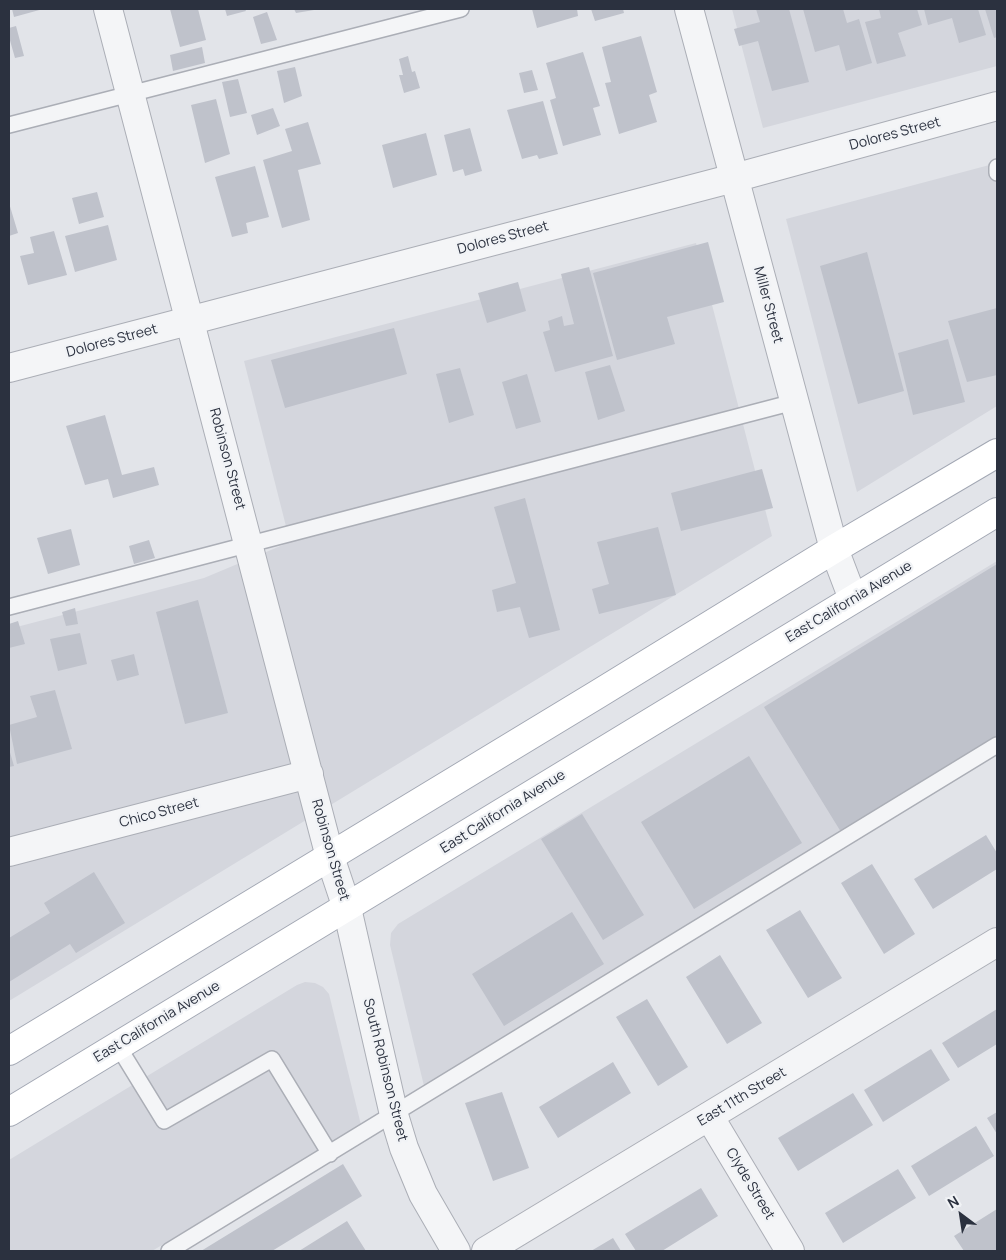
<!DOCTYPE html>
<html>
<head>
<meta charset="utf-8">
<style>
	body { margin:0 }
	#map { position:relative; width:1006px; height:1260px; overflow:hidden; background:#e2e4e9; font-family:Manrope,sans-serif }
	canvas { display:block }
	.frame { position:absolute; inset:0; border:10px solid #2b313f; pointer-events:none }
	.north { position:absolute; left:936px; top:1190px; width:50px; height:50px; -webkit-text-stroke:4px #f1f3f6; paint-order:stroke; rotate:329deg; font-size:14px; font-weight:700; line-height:20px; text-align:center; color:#2b313f }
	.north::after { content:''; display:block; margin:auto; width:18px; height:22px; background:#2b313f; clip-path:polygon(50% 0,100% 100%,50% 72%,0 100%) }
</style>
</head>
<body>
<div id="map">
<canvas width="1006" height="1260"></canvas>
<div class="frame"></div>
<div class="north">N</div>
</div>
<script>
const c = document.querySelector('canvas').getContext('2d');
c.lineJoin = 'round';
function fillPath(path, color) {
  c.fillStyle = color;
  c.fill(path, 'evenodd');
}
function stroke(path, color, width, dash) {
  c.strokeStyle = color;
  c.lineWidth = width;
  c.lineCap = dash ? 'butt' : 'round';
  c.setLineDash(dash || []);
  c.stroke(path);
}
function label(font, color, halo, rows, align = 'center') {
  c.font = font + ' Manrope,sans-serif';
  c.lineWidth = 4.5;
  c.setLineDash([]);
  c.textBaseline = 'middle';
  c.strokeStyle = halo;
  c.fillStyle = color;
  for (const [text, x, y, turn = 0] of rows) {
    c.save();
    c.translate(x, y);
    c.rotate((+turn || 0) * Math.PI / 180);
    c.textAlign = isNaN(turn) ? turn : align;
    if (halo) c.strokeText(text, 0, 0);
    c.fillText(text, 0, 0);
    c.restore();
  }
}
const built = new Path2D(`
	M 732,9 L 997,9 L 997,66 L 763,128 Z
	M 997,163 L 997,406 L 857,492 L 786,219 Z
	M 696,243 L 772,536 L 9,1001 L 9,629 L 204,578 L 290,542 L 244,361 Z
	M 997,561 L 997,739 L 424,1086 L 390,945 L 391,933 L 398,924 Z
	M 305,982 L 315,983 L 323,987 L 329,994 L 361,1125 L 152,1251 L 9,1251 L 9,1160 L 297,985 Z`);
const building = new Path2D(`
	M 12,9 L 43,9 L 14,17 Z
	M 170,9 L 198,9 L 206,40 L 180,47 Z
	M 225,9 L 245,9 L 246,11 L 227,16 Z
	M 294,9 L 314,9 L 314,10 L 296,13 Z
	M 532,9 L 577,9 L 578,16 L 537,28 Z
	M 591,9 L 623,9 L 624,13 L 595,21 Z
	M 756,9 L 789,9 L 809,82 L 772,91 L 758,41 L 739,46 L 734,29 L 760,22 Z
	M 803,9 L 843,9 L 847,23 L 859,19 L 872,63 L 846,71 L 839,45 L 815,52 Z
	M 879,9 L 917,9 L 922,25 L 898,33 L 906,56 L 877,64 L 865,22 L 881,18 Z
	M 924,9 L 978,9 L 986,35 L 959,43 L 952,18 L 928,25 Z
	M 985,9 L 997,9 L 997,37 L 994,38 Z
	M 267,12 L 277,40 L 261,44 L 253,17 Z
	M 16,26 L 24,56 L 15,58 L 9,37 L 9,28 Z
	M 641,36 L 657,92 L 649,95 L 657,122 L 619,134 L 605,83 L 611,82 L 602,47 Z
	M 202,47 L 205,63 L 173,71 L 170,55 Z
	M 583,52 L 600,106 L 593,108 L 601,135 L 563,146 L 550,100 L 556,98 L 546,63 Z
	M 408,56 L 412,72 L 415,71 L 420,88 L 404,93 L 399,75 L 403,75 L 399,59 Z
	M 295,67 L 302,96 L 284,103 L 277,71 Z
	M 532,70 L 538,90 L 524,93 L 519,73 Z
	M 238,79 L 247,113 L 230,117 L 222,82 Z
	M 216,99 L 230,154 L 205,163 L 191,105 Z
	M 543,101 L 558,154 L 539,159 L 537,155 L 522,159 L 507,110 Z
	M 273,108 L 280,126 L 257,135 L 251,115 Z
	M 308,122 L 321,164 L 298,170 L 310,220 L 282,228 L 263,160 L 292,151 L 285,129 Z
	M 470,128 L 482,171 L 465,176 L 463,169 L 453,172 L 444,135 Z
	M 426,133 L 437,175 L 393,188 L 382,145 Z
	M 255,166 L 269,217 L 246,223 L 248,233 L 232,237 L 215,177 Z
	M 97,192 L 104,217 L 79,224 L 72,198 Z
	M 9,203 L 18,233 L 9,236 Z
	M 108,225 L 117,260 L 75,272 L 65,236 Z
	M 54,231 L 67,275 L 28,285 L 20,256 L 34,253 L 30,237 Z
	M 708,242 L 724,302 L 667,317 L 675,344 L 617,360 L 593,273 Z
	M 867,252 L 904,391 L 858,404 L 820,266 Z
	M 589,267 L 613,356 L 555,372 L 543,332 L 550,330 L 548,321 L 562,316 L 564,326 L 574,324 L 561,274 Z
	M 518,282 L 526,311 L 487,323 L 478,293 Z
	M 997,308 L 997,375 L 967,382 L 948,321 Z
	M 394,328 L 407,374 L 285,408 L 271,360 Z
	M 948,339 L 965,402 L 913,415 L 898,353 Z
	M 610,365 L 625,411 L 598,420 L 585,372 Z
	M 460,368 L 474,415 L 449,423 L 436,374 Z
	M 527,374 L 541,422 L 516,429 L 502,382 Z
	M 105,415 L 122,475 L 154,467 L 159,485 L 113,498 L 108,479 L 85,485 L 66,426 Z
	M 762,469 L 773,508 L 681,531 L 671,493 Z
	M 525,498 L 560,630 L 529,638 L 520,607 L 497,612 L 492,590 L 516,583 L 494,507 Z
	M 658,527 L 676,595 L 599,614 L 592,589 L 609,584 L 597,542 Z
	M 71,529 L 80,565 L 48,574 L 37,538 Z
	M 149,540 L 155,558 L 134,564 L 129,546 Z
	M 997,564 L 997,736 L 841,832 L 764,707 Z
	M 198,600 L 228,713 L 185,724 L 156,612 Z
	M 75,608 L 78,624 L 66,626 L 62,612 Z
	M 18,621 L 25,644 L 9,648 L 9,624 Z
	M 80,633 L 87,664 L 58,671 L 50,639 Z
	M 134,654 L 139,675 L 117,681 L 111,660 Z
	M 55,690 L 72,749 L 17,764 L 9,725 L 37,717 L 30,696 Z
	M 9,749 L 14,766 L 9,767 Z
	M 749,756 L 802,843 L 694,909 L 641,822 Z
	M 582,814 L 644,915 L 603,940 L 541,839 Z
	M 986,835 L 997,853 L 997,869 L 933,909 L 914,879 Z
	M 872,864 L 915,934 L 884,954 L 841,883 Z
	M 94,872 L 125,923 L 76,953 L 70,944 L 9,982 L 9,938 L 50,913 L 44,903 Z
	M 800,910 L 842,978 L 808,998 L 766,930 Z
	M 572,912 L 604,964 L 504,1026 L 472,974 Z
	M 720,955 L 762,1023 L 727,1044 L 686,977 Z
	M 647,999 L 688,1067 L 658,1086 L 616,1017 Z
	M 997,1009 L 997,1044 L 958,1068 L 942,1043 Z
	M 931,1049 L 950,1080 L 883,1122 L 864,1090 Z
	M 613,1062 L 631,1093 L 558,1138 L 539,1107 Z
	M 502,1092 L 529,1168 L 493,1181 L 465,1103 Z
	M 853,1093 L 873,1125 L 798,1171 L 778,1138 Z
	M 997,1112 L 997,1134 L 987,1118 Z
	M 976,1126 L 994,1156 L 929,1196 L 911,1166 Z
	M 343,1164 L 362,1196 L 272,1251 L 201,1251 Z
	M 898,1169 L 916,1198 L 843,1243 L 825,1213 Z
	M 701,1188 L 718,1216 L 662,1251 L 636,1251 L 625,1234 Z
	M 997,1209 L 997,1250 L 994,1251 L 964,1251 L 954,1236 Z
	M 347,1221 L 366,1251 L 299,1251 Z
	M 613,1238 L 621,1251 L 591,1251 Z`);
const service = new Path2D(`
	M 9,125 L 461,9
	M 997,167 L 997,173
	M 9,607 L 794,402
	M 118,1046 L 164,1121 L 272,1059 L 330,1154
	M 169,1251 L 997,745`);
const minor = new Path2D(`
	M 108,9 L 330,857 L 347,908 L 394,1115 L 404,1148 L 423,1194 L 456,1251
	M 689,9 L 834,549 L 853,599
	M 9,368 L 734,178 L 997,106
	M 9,852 L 309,774
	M 709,1116 L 790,1251
	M 486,1251 L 997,942`);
const primary = new Path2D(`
	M 9,1051 L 598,694 L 834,549 L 997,453
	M 9,1112 C 339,913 667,711 997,512`);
const streetNames = [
	["Dolores Street",895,134,-15],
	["Dolores Street",503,238,-15],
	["Miller Street",768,305,75],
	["Dolores Street",112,341,-15],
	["Robinson Street",227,459,75],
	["East California Avenue",849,602,-31],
	["East California Avenue",503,812,-32],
	["Chico Street",159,813,-15],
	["Robinson Street",330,850,74],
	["East California Avenue",157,1022,-31],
	["South Robinson Street",385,1070,76],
	["East 11th Street",742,1097,-31],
	["Clyde Street",750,1184,59]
];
fillPath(built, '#d4d6dd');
fillPath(building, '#bfc2cb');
stroke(service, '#abaeb6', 18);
stroke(minor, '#abaeb6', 30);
stroke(primary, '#a2a7b3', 30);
stroke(service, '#f4f5f7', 15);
stroke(minor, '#f4f5f7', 28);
stroke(primary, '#fff', 28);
label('14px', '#2b313f', '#f1f3f6', streetNames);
</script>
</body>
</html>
